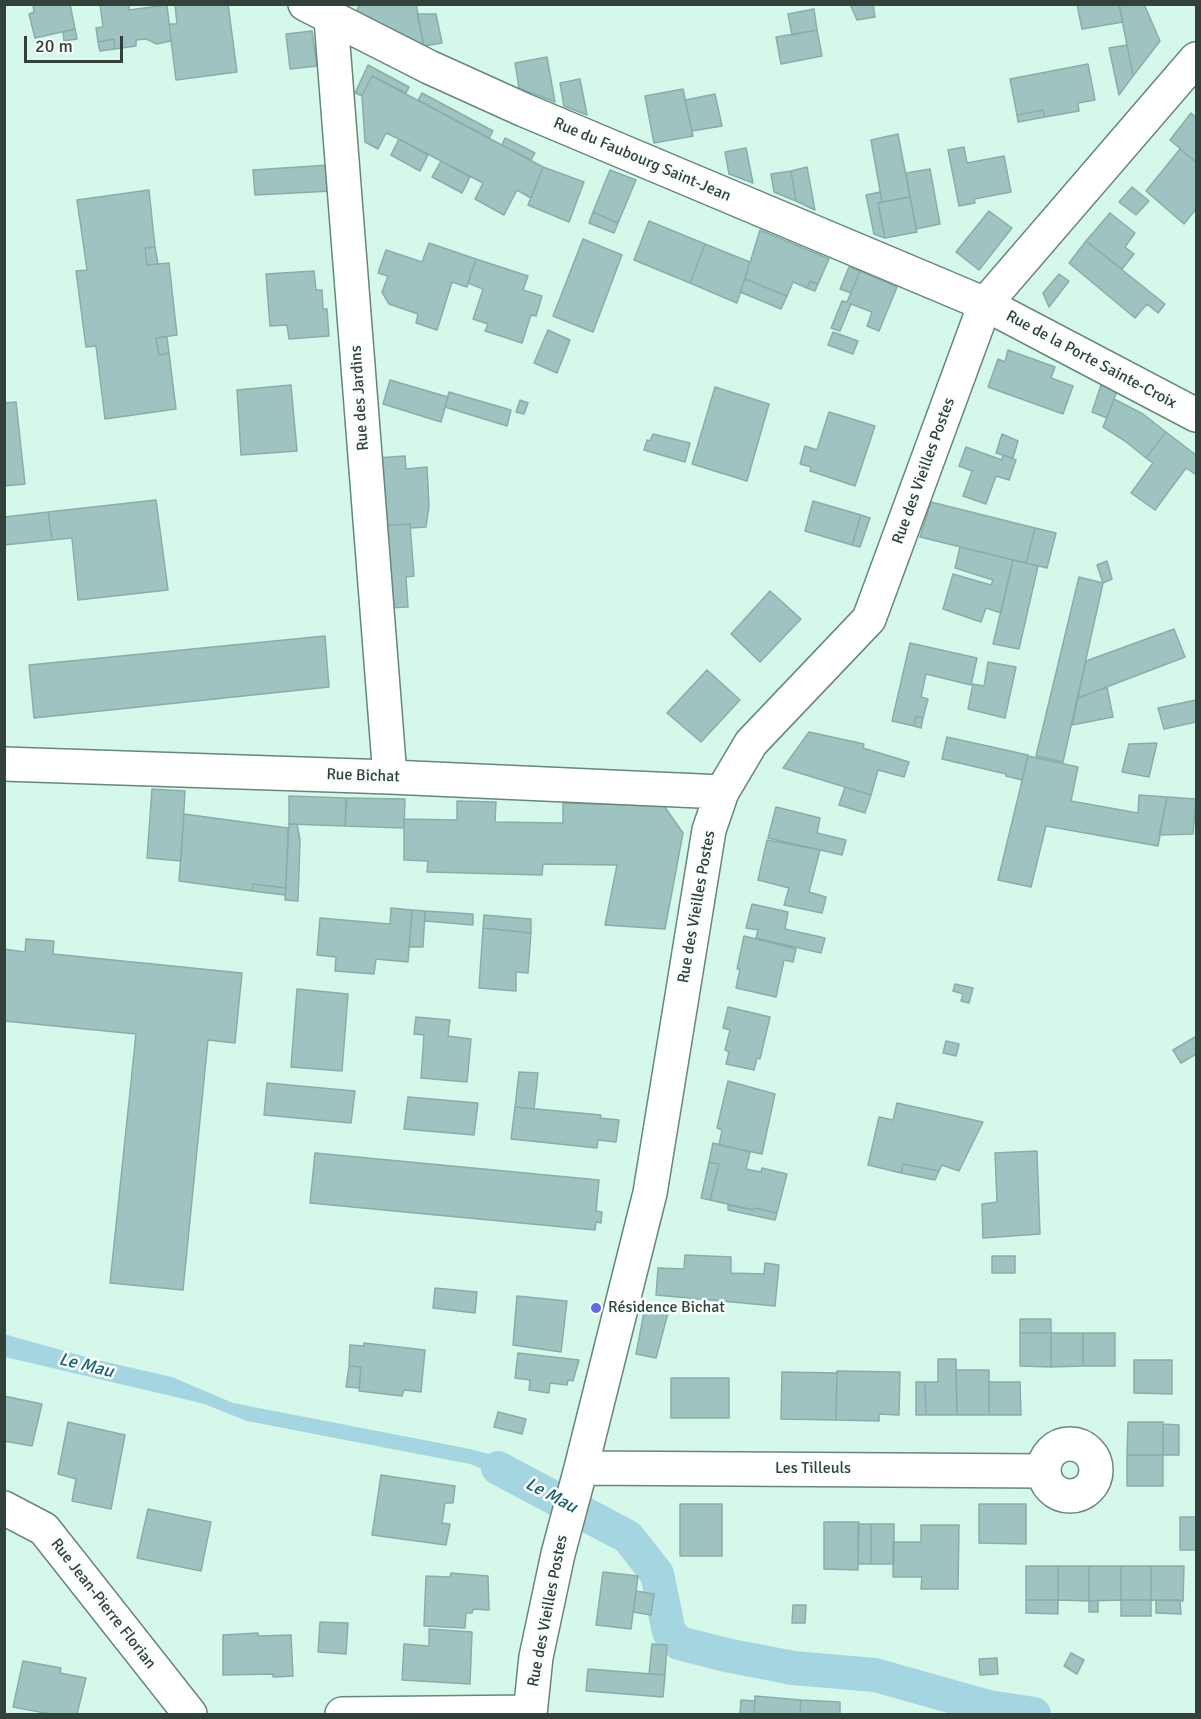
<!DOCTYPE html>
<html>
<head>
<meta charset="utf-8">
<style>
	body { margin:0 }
	#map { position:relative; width:1201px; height:1719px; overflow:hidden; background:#d6f8ea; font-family:Signika,sans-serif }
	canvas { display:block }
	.frame { position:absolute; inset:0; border:6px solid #33413b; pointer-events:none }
	.scale { position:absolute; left:24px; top:36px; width:99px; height:27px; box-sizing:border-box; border:3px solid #33413b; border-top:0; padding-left:8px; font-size:18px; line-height:21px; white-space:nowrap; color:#33413b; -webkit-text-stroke:4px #f8fefb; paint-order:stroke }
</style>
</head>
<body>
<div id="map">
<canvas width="1201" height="1719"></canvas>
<div class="frame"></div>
<div class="scale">20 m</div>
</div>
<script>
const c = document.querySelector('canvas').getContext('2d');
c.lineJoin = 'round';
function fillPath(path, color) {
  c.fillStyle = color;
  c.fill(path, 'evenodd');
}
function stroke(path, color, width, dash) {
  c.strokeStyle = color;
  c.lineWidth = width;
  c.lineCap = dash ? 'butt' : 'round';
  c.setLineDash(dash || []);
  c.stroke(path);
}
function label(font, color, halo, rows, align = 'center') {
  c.font = font + ' Signika,sans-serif';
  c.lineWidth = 5;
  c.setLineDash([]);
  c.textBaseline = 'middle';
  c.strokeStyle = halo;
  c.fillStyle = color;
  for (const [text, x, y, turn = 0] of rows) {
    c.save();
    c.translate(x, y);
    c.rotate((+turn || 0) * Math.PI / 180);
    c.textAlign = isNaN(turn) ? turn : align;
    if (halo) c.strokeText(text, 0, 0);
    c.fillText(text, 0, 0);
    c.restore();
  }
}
const water = new Path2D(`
	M 4,1334 L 93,1359 L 172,1377 L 233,1403 L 470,1449 L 516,1461 L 544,1479 L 538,1500 L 501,1477 L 470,1464 L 247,1421 L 204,1404 L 184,1399 L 5,1357 Z`);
const canal = new Path2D(`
	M 498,1468 L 628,1537 L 657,1574 L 669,1632 L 679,1643 L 726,1655 L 793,1668 L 875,1675 L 989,1707 L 1034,1714`);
const building = new Path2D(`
	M 33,4 L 70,4 L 75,29 L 35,38 L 29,14 L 34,12 Z
	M 100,4 L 129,4 L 129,10 L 167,5 L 171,41 L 157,44 L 146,39 L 136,40 L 136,46 L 115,49 L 114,39 L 98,42 L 96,28 L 103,27 Z
	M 175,4 L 228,4 L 237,72 L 176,80 L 169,24 L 177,24 Z
	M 360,4 L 416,4 L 424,46 L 356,12 Z
	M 850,4 L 873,4 L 875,17 L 857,20 Z
	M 1077,4 L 1119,4 L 1123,22 L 1082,29 Z
	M 1119,4 L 1144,4 L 1160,41 L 1133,76 Z
	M 814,9 L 817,30 L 792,35 L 788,14 Z
	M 417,14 L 436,14 L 442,43 L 424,46 Z
	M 75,29 L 77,39 L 64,41 L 63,32 Z
	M 817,30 L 822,56 L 781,64 L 776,37 Z
	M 312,31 L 317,66 L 290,69 L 286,34 Z
	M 114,39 L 115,49 L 100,51 L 98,42 Z
	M 1127,45 L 1133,76 L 1119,95 L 1109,48 Z
	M 547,57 L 555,102 L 519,88 L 515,63 Z
	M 1088,64 L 1095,100 L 1078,103 L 1079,111 L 1045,117 L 1043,110 L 1017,115 L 1010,79 Z
	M 368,65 L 409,87 L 406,93 L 372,76 L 362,96 L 355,93 Z
	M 372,76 L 543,167 L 531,198 L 517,190 L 504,215 L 475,199 L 483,183 L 399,139 L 386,133 L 378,149 L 365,142 L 362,96 Z
	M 580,79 L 587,115 L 564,106 L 560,83 Z
	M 683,89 L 693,136 L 654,143 L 645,96 Z
	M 422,93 L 493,131 L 489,138 L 418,100 Z
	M 715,94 L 722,126 L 692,131 L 685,100 Z
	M 1043,110 L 1045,117 L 1018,122 L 1017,115 Z
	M 1191,113 L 1196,118 L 1196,162 L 1170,140 Z
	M 898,134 L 910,197 L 882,202 L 871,140 Z
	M 505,138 L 535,153 L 531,160 L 502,145 Z
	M 399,139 L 428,155 L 420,171 L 391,155 Z
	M 964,147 L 967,163 L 1004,156 L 1011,192 L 974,199 L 975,203 L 959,206 L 948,150 Z
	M 746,148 L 753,183 L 729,174 L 725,152 Z
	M 1180,149 L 1196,162 L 1196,209 L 1184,224 L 1146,191 Z
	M 441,161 L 470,177 L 462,193 L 432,177 Z
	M 329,165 L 332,191 L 255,195 L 253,170 Z
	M 543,167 L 584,182 L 569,222 L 528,205 Z
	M 807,167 L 815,210 L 796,201 L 791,171 Z
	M 930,169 L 940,224 L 916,229 L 906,173 Z
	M 610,170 L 636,180 L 618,223 L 593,212 Z
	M 791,171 L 796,201 L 774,192 L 771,174 Z
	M 1132,187 L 1149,201 L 1136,215 L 1119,202 Z
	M 149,190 L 155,247 L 145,248 L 147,265 L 169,263 L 177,335 L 156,338 L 159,355 L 169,353 L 176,409 L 105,419 L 96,346 L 86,347 L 76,271 L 87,270 L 77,200 Z
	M 880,192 L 882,202 L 878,203 L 885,238 L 874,234 L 866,195 Z
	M 910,197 L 917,232 L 885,238 L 878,203 Z
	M 989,211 L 1012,228 L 979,270 L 956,252 Z
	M 593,212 L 618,223 L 614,233 L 589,223 Z
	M 1110,213 L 1135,233 L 1125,247 L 1134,254 L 1122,269 L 1086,241 Z
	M 649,221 L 705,244 L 690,283 L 634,260 Z
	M 760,230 L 829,259 L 818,284 L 810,281 L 807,288 L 793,282 L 787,296 L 745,279 Z
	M 583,239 L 622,255 L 593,332 L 553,316 Z
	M 1086,241 L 1165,304 L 1158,313 L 1147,304 L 1135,318 L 1069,263 Z
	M 429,243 L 476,259 L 467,287 L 452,282 L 437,330 L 416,323 L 418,314 L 389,304 L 382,292 L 388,276 L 378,273 L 386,250 L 422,262 Z
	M 705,244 L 750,262 L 737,303 L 690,283 Z
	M 155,247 L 158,264 L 147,265 L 145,248 Z
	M 476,259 L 528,276 L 523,290 L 542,296 L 536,316 L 531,315 L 522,343 L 485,331 L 488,324 L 473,319 L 483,289 L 468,283 Z
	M 849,267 L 860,271 L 851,293 L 840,289 Z
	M 314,271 L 316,290 L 322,290 L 323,309 L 327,309 L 329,336 L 289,339 L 287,325 L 270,326 L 266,274 Z
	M 860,271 L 897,287 L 879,331 L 867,326 L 872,312 L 851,304 L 840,331 L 831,328 L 842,301 L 847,302 Z
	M 1059,274 L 1069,281 L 1049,307 L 1043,293 Z
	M 745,279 L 787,296 L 781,309 L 740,292 Z
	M 810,281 L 818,284 L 815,291 L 807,288 Z
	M 548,330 L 570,340 L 557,373 L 534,363 Z
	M 833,332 L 858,341 L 853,354 L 828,345 Z
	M 167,337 L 169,353 L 159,355 L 156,338 Z
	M 1008,350 L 1055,367 L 1051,378 L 1073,386 L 1063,414 L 988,387 L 998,359 L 1005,362 Z
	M 390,380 L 448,397 L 441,422 L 383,404 Z
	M 291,385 L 297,451 L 241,455 L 237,390 Z
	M 1101,385 L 1117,391 L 1107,418 L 1092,412 Z
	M 715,387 L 769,404 L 747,481 L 692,464 Z
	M 449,392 L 511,410 L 507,426 L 445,407 Z
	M 1114,399 L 1143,414 L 1166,432 L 1146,458 L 1125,441 L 1103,427 Z
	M 520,400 L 528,403 L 524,414 L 516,412 Z
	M 16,402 L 25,484 L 4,486 L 4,403 Z
	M 829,412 L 875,426 L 855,486 L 810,471 L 811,467 L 800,464 L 805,446 L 817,450 Z
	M 1166,432 L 1196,455 L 1196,472 L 1195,474 L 1186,468 L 1155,510 L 1131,493 L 1153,463 L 1146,458 Z
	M 653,434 L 690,443 L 685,462 L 644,450 L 647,440 L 650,441 Z
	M 1002,434 L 1018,441 L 1013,458 L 996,453 Z
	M 966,447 L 1002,460 L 1003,455 L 1016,460 L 1009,480 L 996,476 L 986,504 L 963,496 L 972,471 L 959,466 Z
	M 405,456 L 406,469 L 427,467 L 429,506 L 426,527 L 410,528 L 410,524 L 380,526 L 376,458 Z
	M 156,500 L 168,590 L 78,600 L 72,538 L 52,540 L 48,512 Z
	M 813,501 L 861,515 L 852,545 L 805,531 Z
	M 931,502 L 1035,528 L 1026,563 L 920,537 Z
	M 48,512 L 52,540 L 4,545 L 4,517 Z
	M 861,515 L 870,518 L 860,547 L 852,545 Z
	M 410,524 L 414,576 L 406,577 L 408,607 L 388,608 L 380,526 Z
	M 1035,528 L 1056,533 L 1047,568 L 1026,563 Z
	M 960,547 L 1013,560 L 1001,613 L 986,608 L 981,622 L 943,609 L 953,574 L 991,585 L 993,580 L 955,568 Z
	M 1013,560 L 1038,566 L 1019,649 L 993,644 Z
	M 1107,561 L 1112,579 L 1103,583 L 1097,565 Z
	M 1079,577 L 1103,583 L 1063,762 L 1036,756 Z
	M 770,591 L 801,619 L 760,662 L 731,634 Z
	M 1174,629 L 1185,657 L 1078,698 L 1086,661 Z
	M 325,636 L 329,687 L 34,718 L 29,665 Z
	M 910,643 L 977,658 L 971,685 L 926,674 L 921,697 L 928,699 L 923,718 L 916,716 L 914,726 L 892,721 Z
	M 988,662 L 1016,667 L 1005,718 L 968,709 L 973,684 L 984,686 Z
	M 707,670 L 740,700 L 701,742 L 667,713 Z
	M 1107,687 L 1113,717 L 1072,725 L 1078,698 Z
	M 1196,700 L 1196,722 L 1164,729 L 1158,708 Z
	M 916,716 L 923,718 L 921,728 L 914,726 Z
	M 809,732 L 864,744 L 863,748 L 909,762 L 904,777 L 878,770 L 871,795 L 783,768 Z
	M 947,737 L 1028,755 L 1022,780 L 1006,776 L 1006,774 L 942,759 Z
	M 1157,743 L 1149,777 L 1122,772 L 1129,744 Z
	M 1028,756 L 1078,767 L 1071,801 L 1138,813 L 1139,795 L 1167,797 L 1158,846 L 1046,826 L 1031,887 L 998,880 Z
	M 845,787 L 871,795 L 865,813 L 839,805 Z
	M 152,789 L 185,791 L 181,861 L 147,858 Z
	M 289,796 L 346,798 L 345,826 L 289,824 Z
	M 1167,797 L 1196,799 L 1193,834 L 1159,835 Z
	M 347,798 L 405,799 L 404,828 L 345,826 Z
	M 457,801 L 496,802 L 495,822 L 563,823 L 563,803 L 664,806 L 683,833 L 665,929 L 605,925 L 617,865 L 543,864 L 542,875 L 427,872 L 428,861 L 404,860 L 404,819 L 457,820 Z
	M 776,807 L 820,818 L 817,833 L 846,840 L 842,855 L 768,838 Z
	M 184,814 L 288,828 L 286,888 L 253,884 L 252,891 L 179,881 Z
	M 289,824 L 297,824 L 300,840 L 298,901 L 285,900 Z
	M 767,840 L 820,850 L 809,892 L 826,897 L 822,913 L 784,905 L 789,888 L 758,880 Z
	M 253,884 L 286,888 L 285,895 L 252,891 Z
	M 752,904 L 788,912 L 785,929 L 825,938 L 821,953 L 756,938 L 758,930 L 746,928 Z
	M 391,908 L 412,910 L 408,962 L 376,959 L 374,974 L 335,971 L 336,957 L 317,955 L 320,918 L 390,924 Z
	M 412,910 L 425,911 L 423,947 L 409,947 Z
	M 425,911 L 473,914 L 473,925 L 425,921 Z
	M 484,915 L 531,919 L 531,933 L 483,928 Z
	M 483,928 L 531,933 L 528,973 L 516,972 L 516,991 L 479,988 Z
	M 744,936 L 796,949 L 793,962 L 784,960 L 776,997 L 736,988 L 740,969 L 737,969 Z
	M 26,939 L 54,941 L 53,954 L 242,973 L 235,1043 L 208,1040 L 183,1290 L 110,1283 L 136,1034 L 4,1021 L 4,949 L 25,952 Z
	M 955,984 L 973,988 L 969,1003 L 961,1001 L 963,994 L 953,991 Z
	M 297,989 L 348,994 L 342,1071 L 291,1067 Z
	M 728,1007 L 770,1017 L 760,1059 L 757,1058 L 754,1070 L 726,1064 L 729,1052 L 725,1050 L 730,1030 L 723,1028 Z
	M 416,1017 L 450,1020 L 448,1036 L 471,1039 L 467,1082 L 421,1078 L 424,1035 L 414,1034 Z
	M 1195,1037 L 1196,1040 L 1196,1054 L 1181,1063 L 1173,1050 Z
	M 946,1041 L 959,1044 L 956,1056 L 943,1053 Z
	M 519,1072 L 538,1073 L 534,1109 L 515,1107 Z
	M 728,1081 L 775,1094 L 762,1154 L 719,1145 L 722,1130 L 717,1128 Z
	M 267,1083 L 355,1091 L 351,1123 L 264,1115 Z
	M 408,1097 L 478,1103 L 474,1135 L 404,1129 Z
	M 897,1103 L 983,1122 L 959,1171 L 942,1165 L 939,1171 L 903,1164 L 901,1173 L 868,1165 L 879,1117 L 893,1120 Z
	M 515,1107 L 601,1115 L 600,1118 L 619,1120 L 616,1142 L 598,1140 L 597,1148 L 511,1139 Z
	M 713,1143 L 750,1152 L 746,1169 L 761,1172 L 762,1168 L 787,1174 L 777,1213 L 754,1208 L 753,1210 L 710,1200 L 719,1164 L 709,1162 Z
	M 1037,1151 L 1040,1234 L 983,1238 L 982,1204 L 997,1202 L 995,1153 Z
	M 315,1153 L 599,1180 L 596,1211 L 602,1212 L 601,1223 L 596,1222 L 595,1230 L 310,1203 Z
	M 709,1162 L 719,1164 L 710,1200 L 701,1198 Z
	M 903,1164 L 939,1171 L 935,1180 L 901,1173 Z
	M 728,1205 L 753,1210 L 754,1208 L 777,1213 L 775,1220 L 728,1210 Z
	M 685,1255 L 731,1257 L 731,1273 L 764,1274 L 765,1263 L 779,1265 L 775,1306 L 656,1295 L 658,1268 L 684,1269 Z
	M 992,1256 L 1015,1256 L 1015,1273 L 992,1273 Z
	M 435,1288 L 477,1292 L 475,1313 L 433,1308 Z
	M 517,1296 L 567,1301 L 561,1352 L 513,1345 Z
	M 645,1307 L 668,1313 L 656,1358 L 636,1354 Z
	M 1020,1319 L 1051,1319 L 1051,1333 L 1020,1333 Z
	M 1020,1333 L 1051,1333 L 1051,1367 L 1020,1366 Z
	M 1051,1333 L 1083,1333 L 1083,1366 L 1051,1367 Z
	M 1083,1333 L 1115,1333 L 1115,1366 L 1083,1366 Z
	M 364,1343 L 425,1350 L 421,1392 L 404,1390 L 402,1396 L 359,1391 L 361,1367 L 349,1366 L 350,1345 L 364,1346 Z
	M 518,1353 L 579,1360 L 573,1381 L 568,1380 L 567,1385 L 550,1383 L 549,1393 L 529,1390 L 530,1380 L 515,1378 Z
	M 938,1359 L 956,1359 L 957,1415 L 926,1415 L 925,1382 L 938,1382 Z
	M 1134,1360 L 1172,1360 L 1172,1394 L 1134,1393 Z
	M 349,1366 L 361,1367 L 359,1388 L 346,1387 Z
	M 956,1370 L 989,1370 L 989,1415 L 957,1415 Z
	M 837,1371 L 900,1372 L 899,1415 L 879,1414 L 879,1421 L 836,1420 Z
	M 782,1372 L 837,1373 L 836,1420 L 781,1419 Z
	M 671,1378 L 729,1378 L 729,1418 L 671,1418 Z
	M 916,1382 L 925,1382 L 926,1415 L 916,1415 Z
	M 989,1382 L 1020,1382 L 1021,1415 L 989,1415 Z
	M 4,1396 L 42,1404 L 32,1446 L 4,1441 Z
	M 498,1412 L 526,1419 L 522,1434 L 494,1427 Z
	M 68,1422 L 125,1435 L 111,1509 L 72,1501 L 76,1479 L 58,1474 Z
	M 1128,1422 L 1163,1422 L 1163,1455 L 1127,1455 Z
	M 1163,1424 L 1179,1425 L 1179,1455 L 1163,1455 Z
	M 1127,1455 L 1163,1455 L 1163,1486 L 1127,1486 Z
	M 381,1475 L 455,1486 L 453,1503 L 445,1503 L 442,1523 L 450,1524 L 446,1545 L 372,1535 Z
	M 680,1504 L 722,1504 L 722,1556 L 680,1556 Z
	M 979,1504 L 1026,1504 L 1026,1544 L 979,1543 Z
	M 148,1509 L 211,1522 L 201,1571 L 137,1558 Z
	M 1180,1517 L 1196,1517 L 1196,1550 L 1180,1550 Z
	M 824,1522 L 859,1522 L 858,1570 L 824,1569 Z
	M 858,1524 L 871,1524 L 871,1564 L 858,1564 Z
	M 871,1524 L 894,1524 L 894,1564 L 871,1564 Z
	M 921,1525 L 959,1525 L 958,1589 L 921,1589 L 922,1577 L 893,1577 L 893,1542 L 921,1542 Z
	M 1026,1566 L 1058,1566 L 1058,1600 L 1026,1600 Z
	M 1058,1566 L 1089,1566 L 1089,1601 L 1058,1600 Z
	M 1089,1566 L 1121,1566 L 1121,1600 L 1089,1601 Z
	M 1121,1566 L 1151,1566 L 1151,1600 L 1121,1600 Z
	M 1151,1566 L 1184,1566 L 1183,1601 L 1151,1600 Z
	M 603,1572 L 638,1576 L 631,1629 L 596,1625 Z
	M 451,1573 L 488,1576 L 489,1610 L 473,1609 L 472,1613 L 466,1613 L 465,1628 L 424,1626 L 426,1576 L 450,1577 Z
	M 636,1591 L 654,1594 L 651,1615 L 633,1612 Z
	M 1026,1600 L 1058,1600 L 1058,1614 L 1026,1613 Z
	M 1098,1600 L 1098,1612 L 1089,1612 L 1089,1601 Z
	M 1121,1600 L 1151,1600 L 1151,1616 L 1121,1616 Z
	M 1156,1600 L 1180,1600 L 1181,1614 L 1156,1613 Z
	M 793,1605 L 806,1605 L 805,1623 L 792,1623 Z
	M 320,1622 L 348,1623 L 346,1654 L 318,1652 Z
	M 429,1629 L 472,1632 L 470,1684 L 402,1680 L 404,1644 L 429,1646 Z
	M 258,1633 L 258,1636 L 291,1635 L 293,1676 L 273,1677 L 273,1674 L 223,1675 L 223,1635 Z
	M 652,1644 L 667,1645 L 665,1675 L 649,1674 Z
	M 1071,1653 L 1084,1660 L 1077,1674 L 1064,1666 Z
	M 997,1658 L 998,1674 L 980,1675 L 979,1659 Z
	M 23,1661 L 61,1668 L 60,1673 L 86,1678 L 77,1714 L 50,1714 L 13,1707 Z
	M 588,1669 L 665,1675 L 663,1697 L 586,1691 Z
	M 755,1696 L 801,1700 L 800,1714 L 754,1714 Z
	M 741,1700 L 755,1701 L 754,1714 L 740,1714 Z
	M 801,1700 L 840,1702 L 840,1714 L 800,1714 Z`);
const minor = new Path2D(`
	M 305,4 L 429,67 L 524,110 L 985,304 L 1196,415
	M 331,19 L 390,777
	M 4,764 L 390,777 L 722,792
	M1044 1470a26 26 0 1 1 52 0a26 26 0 1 1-52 0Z
	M 581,1468 L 1044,1471
	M 4,1508 L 44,1529 L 190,1714
	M 342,1714 L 530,1712
	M 530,1714 L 536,1657 L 558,1554 L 581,1468 L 650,1193 L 709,830 L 722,792 L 751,743 L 869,619 L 985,304 L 1196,59`);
const markers = [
	[596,1308,6,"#6668e1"]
];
const streetNames = [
	["Rue du Faubourg Saint-Jean",642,160,23],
	["Rue de la Porte Sainte-Croix",1091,360,28],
	["Rue des Jardins",360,398,-94],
	["Rue des Vieilles Postes",924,471,-70],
	["Rue Bichat",363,776,2],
	["Rue des Vieilles Postes",697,907,-80],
	["Les Tilleuls",813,1469],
	["Rue Jean-Pierre Florian",103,1604,52],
	["Rue des Vieilles Postes",548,1611,-79]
];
const poiNames = [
	["Résidence Bichat",608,1308]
];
const waterNames = [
	["Le Mau",86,1366,14],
	["Le Mau",551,1496,28]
];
fillPath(water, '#a5d5e0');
stroke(canal, '#a5d5e0', 34);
fillPath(building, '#9ec3c1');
stroke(building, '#89adaa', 1.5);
stroke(minor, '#68867a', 36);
stroke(minor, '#fff', 33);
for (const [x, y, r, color] of markers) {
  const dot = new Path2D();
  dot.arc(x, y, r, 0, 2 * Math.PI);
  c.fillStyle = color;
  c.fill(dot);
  stroke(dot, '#f8fefb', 2);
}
label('16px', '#33413b', '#f8fefb', streetNames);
label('16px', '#33413b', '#f8fefb', poiNames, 'left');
label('italic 18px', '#20606c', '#f8fefb', waterNames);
</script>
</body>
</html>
